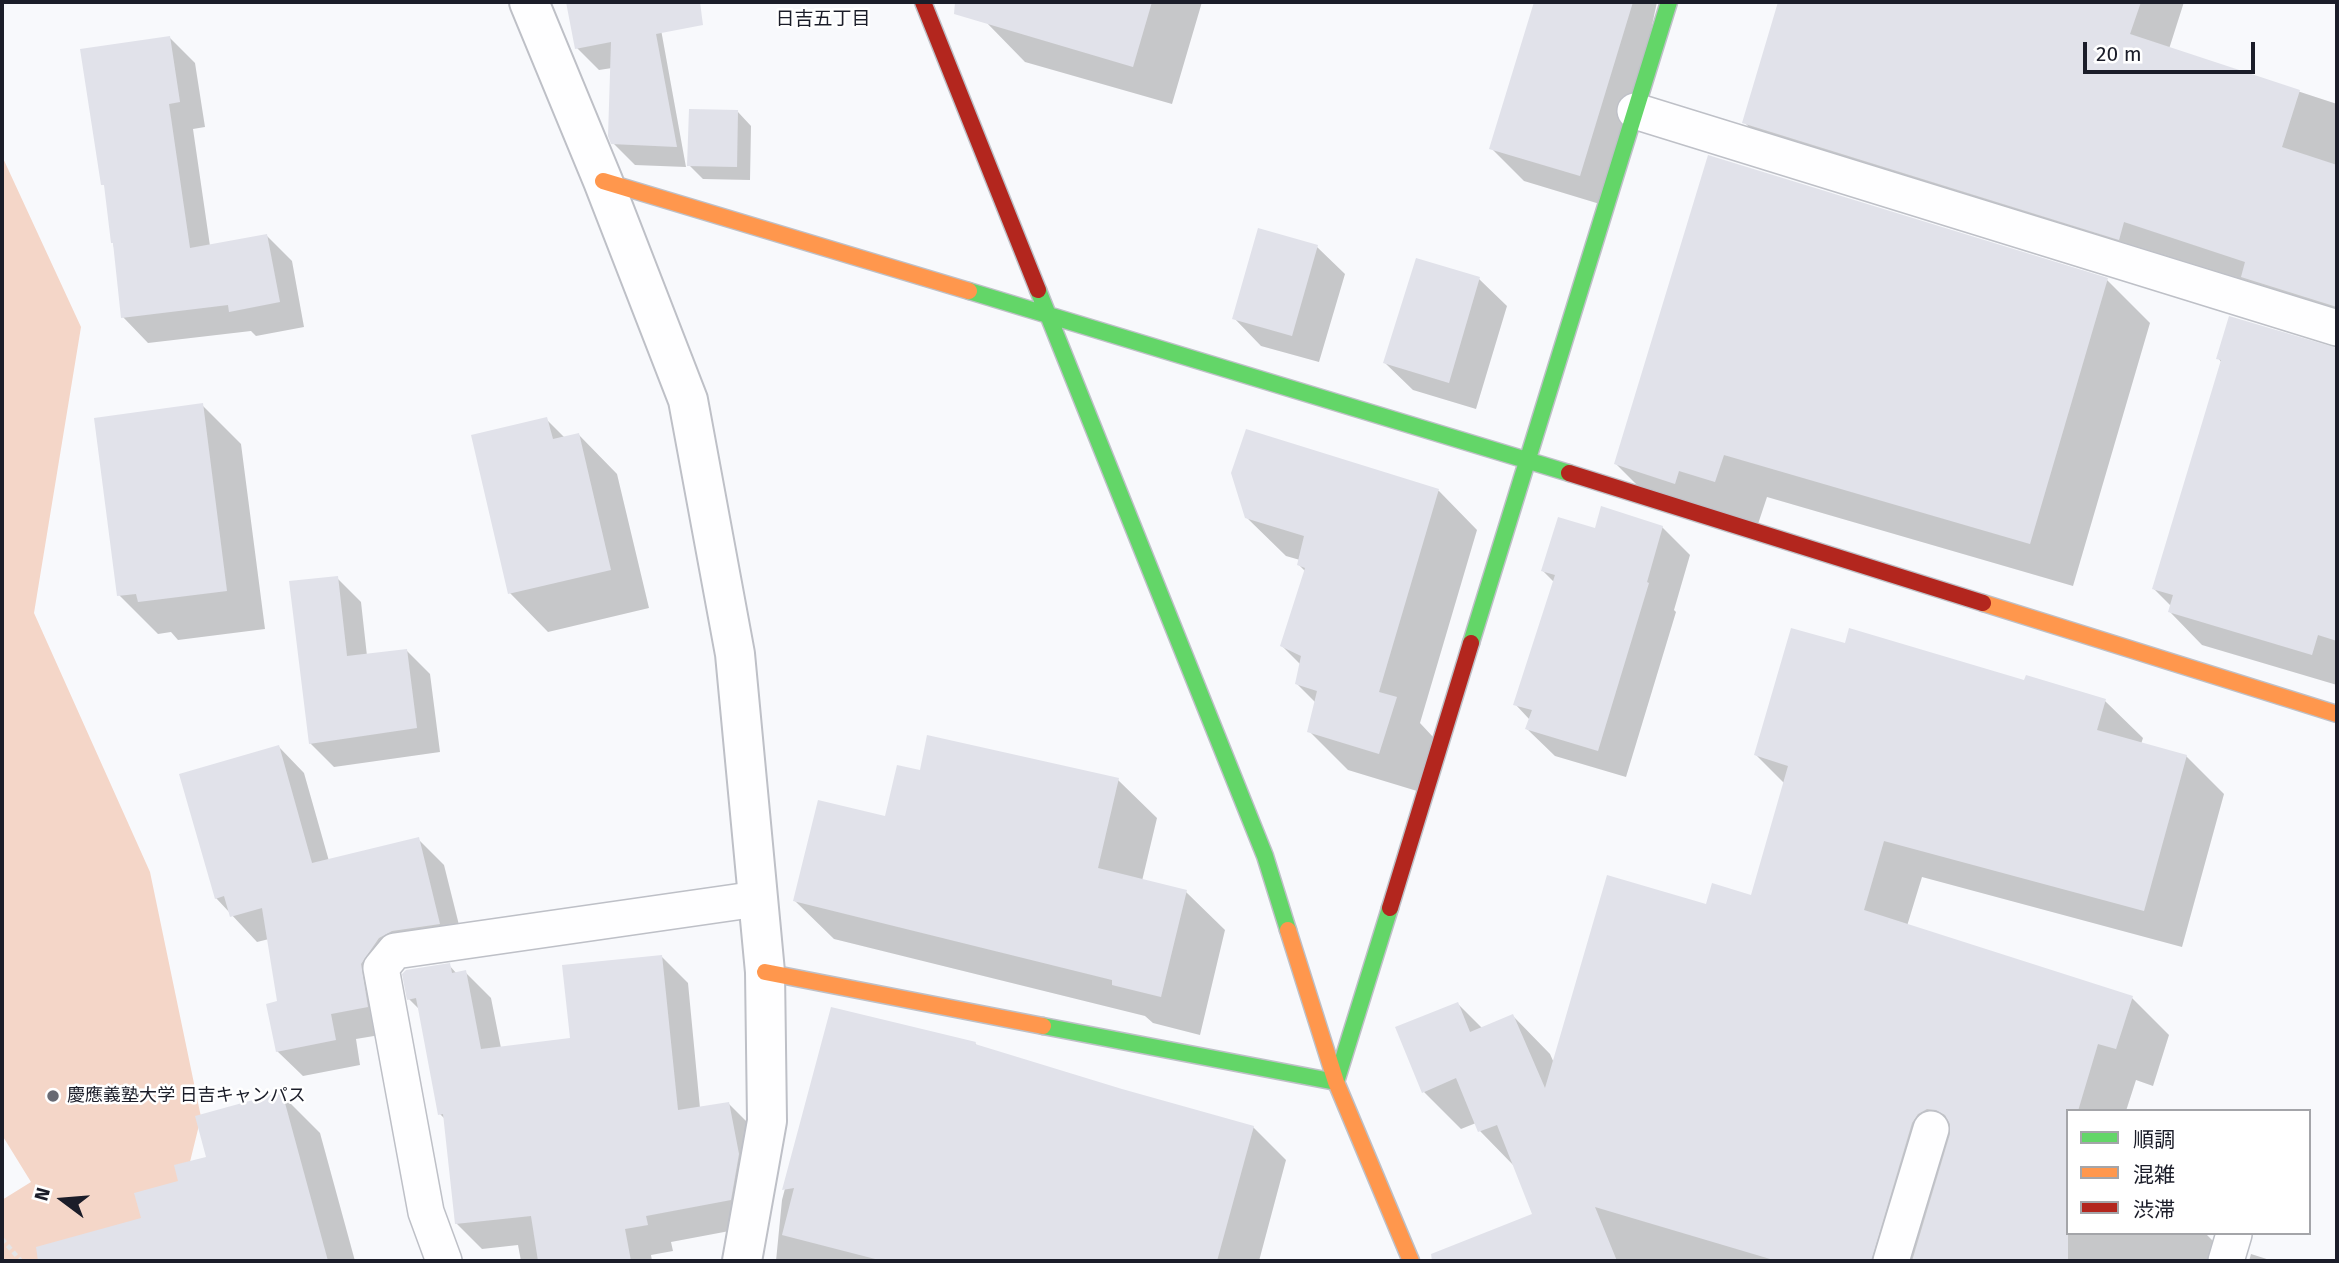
<!DOCTYPE html>
<html>
<head>
<meta charset="utf-8">
<style>
	body { margin:0 }
	#map { position:relative; width:2339px; height:1263px; overflow:hidden; background:#f8f9fc; font-family:"Fira Sans","Noto Sans JP",sans-serif }
	canvas { display:block }
	.frame { position:absolute; inset:0; border:4px solid #1b1d29; pointer-events:none }
	.legend { position:absolute; left:2066px; top:1109px; width:245px; height:126px; box-sizing:border-box; background:#fff; border:2px solid #a4a5a9; margin:0; padding:9px 12px; list-style:none; font-size:21px; color:#1b1d29 }
	.legend li { display:flex; align-items:center; gap:14px; height:35px }
	.legend b { width:35px; border:2px solid #a4a5a9 }
	.north { position:absolute; left:28px; top:1165px; width:70px; height:70px; -webkit-text-stroke:5px #fff; paint-order:stroke; rotate:286deg; font-size:19px; font-weight:700; line-height:28px; text-align:center; color:#1b1d29 }
	.north::after { content:''; display:block; margin:auto; width:24px; height:32px; background:#1b1d29; clip-path:polygon(50% 0,100% 100%,50% 72%,0 100%) }
	.scale { position:absolute; left:2083px; top:42px; width:172px; height:32px; box-sizing:border-box; border:4px solid #1b1d29; border-top:0; padding-left:9px; font-size:21px; line-height:24px; white-space:nowrap; color:#1b1d29; -webkit-text-stroke:5px #fff; paint-order:stroke }
</style>
</head>
<body>
<div id="map">
<canvas width="2339" height="1263"></canvas>
<div class="frame"></div>
<ul class="legend">
<li><b style="height:9px;background:#63d668"></b>順調</li>
<li><b style="height:9px;background:#ff974d"></b>混雑</li>
<li><b style="height:9px;background:#b3261e"></b>渋滞</li>
</ul>
<div class="north">N</div>
<div class="scale">20 m</div>
</div>
<script>
const c = document.querySelector('canvas').getContext('2d');
c.lineJoin = 'round';
function fillPath(path, color) {
  c.fillStyle = color;
  c.fill(path, 'evenodd');
}
function stroke(path, color, width, dash) {
  c.strokeStyle = color;
  c.lineWidth = width;
  c.lineCap = dash ? 'butt' : 'round';
  c.setLineDash(dash || []);
  c.stroke(path);
}
function label(font, color, halo, rows, align = 'center') {
  c.font = font + ' "Fira Sans","Noto Sans JP",sans-serif';
  c.lineWidth = 5;
  c.setLineDash([]);
  c.textBaseline = 'middle';
  c.strokeStyle = halo;
  c.fillStyle = color;
  for (const [text, x, y, turn = 0] of rows) {
    c.save();
    c.translate(x, y);
    c.rotate((+turn || 0) * Math.PI / 180);
    c.textAlign = isNaN(turn) ? turn : align;
    if (halo) c.strokeText(text, 0, 0);
    c.fillText(text, 0, 0);
    c.restore();
  }
}
const forest = new Path2D(`
	M 2,156 L 81,327 L 34,613 L 150,872 L 201,1117 L 175,1223 L 190,1261 L 2,1261 L 2,1200 L 31,1182 L 2,1135 Z`);
const shadow = new Path2D(`
	M 568,2 L 656,2 L 686,167 L 635,165 L 613,143 L 612,68 L 599,70 L 577,48 Z
	M 978,2 L 1202,2 L 1172,104 L 1025,62 L 986,22 Z
	M 1536,2 L 1657,2 L 1613,208 L 1524,181 L 1491,148 Z
	M 1780,2 L 2184,2 L 2169,49 L 2337,104 L 2337,329 L 2250,284 L 2157,254 L 2152,271 L 1777,155 L 1744,122 Z
	M 170,38 L 195,63 L 205,127 L 193,129 L 210,246 L 267,236 L 292,261 L 304,327 L 256,336 L 251,331 L 148,343 L 123,317 L 106,187 L 103,184 Z
	M 738,112 L 751,126 L 750,180 L 703,179 L 689,165 Z
	M 1317,247 L 1345,274 L 1319,362 L 1261,346 L 1234,318 Z
	M 1417,260 L 1479,279 L 1507,306 L 1476,409 L 1413,390 L 1385,363 Z
	M 2107,280 L 2150,323 L 2073,586 L 1767,497 L 1758,524 L 1659,507 L 1616,464 Z
	M 2331,349 L 2337,349 L 2337,685 L 2202,645 L 2170,612 L 2171,606 L 2153,588 L 2222,363 L 2218,358 Z
	M 202,405 L 241,444 L 265,629 L 178,640 L 171,632 L 158,634 L 119,595 Z
	M 546,419 L 565,438 L 579,435 L 617,474 L 649,608 L 548,632 L 510,593 Z
	M 1247,431 L 1439,491 L 1477,530 L 1420,723 L 1434,738 L 1417,791 L 1348,770 L 1309,731 L 1316,703 L 1296,683 L 1301,665 L 1282,646 L 1306,572 L 1299,565 L 1300,560 L 1286,556 L 1246,517 Z
	M 1662,527 L 1690,555 L 1674,610 L 1676,612 L 1626,777 L 1555,756 L 1527,729 L 1530,720 L 1515,704 L 1554,582 L 1543,571 L 1596,530 Z
	M 337,578 L 361,602 L 367,656 L 407,651 L 430,674 L 440,752 L 334,767 L 310,743 Z
	M 1846,645 L 2105,701 L 2143,738 L 2141,744 L 2186,756 L 2224,794 L 2182,947 L 1922,877 L 1907,926 L 2132,998 L 2169,1035 L 2153,1086 L 2136,1080 L 2126,1111 L 2068,1111 L 2068,1233 L 2205,1233 L 2233,1261 L 1473,1261 L 1465,1242 L 1534,1215 L 1516,1168 L 1480,1131 L 1476,1123 L 1461,1129 L 1424,1092 L 1458,1004 L 1483,1029 L 1513,1016 L 1550,1054 L 1554,1063 L 1707,907 L 1752,897 L 1785,784 L 1756,755 Z
	M 279,747 L 304,773 L 329,861 L 418,839 L 444,865 L 465,949 L 405,963 L 386,990 L 392,1033 L 356,1039 L 360,1065 L 303,1076 L 277,1051 L 279,1003 L 269,939 L 257,942 L 216,898 Z
	M 921,772 L 1118,780 L 1157,818 L 1142,881 L 1186,892 L 1225,930 L 1200,1035 L 1153,1023 L 1145,1016 L 834,939 L 795,901 L 887,818 Z
	M 662,957 L 688,983 L 700,1108 L 729,1104 L 755,1130 L 756,1226 L 671,1242 L 673,1251 L 651,1255 L 652,1261 L 521,1261 L 518,1245 L 482,1249 L 456,1223 L 445,1119 L 440,1114 L 420,1010 L 409,999 L 449,965 L 457,974 L 465,972 L 491,998 L 501,1048 L 571,1039 Z
	M 832,1009 L 975,1043 L 978,1047 L 1121,1090 L 1253,1127 L 1286,1160 L 1259,1261 L 776,1261 L 782,1200 Z
	M 281,1094 L 320,1133 L 355,1261 L 118,1261 L 110,1228 L 143,1219 L 180,1182 Z
	M 2251,1254 L 2273,1261 L 2249,1261 Z`);
const building = new Path2D(`
	M 566,2 L 700,2 L 703,25 L 656,34 L 677,147 L 611,144 L 608,136 L 611,42 L 575,49 Z
	M 955,2 L 1152,2 L 1133,67 L 954,14 Z
	M 1534,2 L 1633,2 L 1580,176 L 1489,149 Z
	M 1778,2 L 2141,2 L 2130,34 L 2300,90 L 2282,147 L 2337,165 L 2337,307 L 2241,277 L 2245,262 L 2124,222 L 2119,240 L 1742,123 Z
	M 170,36 L 180,102 L 169,104 L 190,248 L 267,234 L 280,302 L 229,312 L 228,305 L 121,318 L 113,243 L 111,243 L 104,185 L 101,185 L 80,49 Z
	M 689,109 L 738,110 L 737,167 L 687,166 Z
	M 1708,155 L 2108,278 L 2030,544 L 1724,455 L 1715,482 L 1679,471 L 1675,484 L 1614,464 Z
	M 1258,228 L 1318,245 L 1292,336 L 1232,319 Z
	M 1416,258 L 1480,277 L 1449,383 L 1383,363 Z
	M 2229,316 L 2337,348 L 2337,641 L 2318,635 L 2312,655 L 2168,612 L 2173,595 L 2152,589 L 2221,360 L 2216,359 Z
	M 203,403 L 227,591 L 138,602 L 136,594 L 117,596 L 94,418 Z
	M 547,417 L 553,439 L 579,433 L 611,570 L 508,594 L 471,435 Z
	M 1246,429 L 1439,489 L 1379,692 L 1397,697 L 1379,754 L 1307,732 L 1317,691 L 1295,684 L 1301,656 L 1280,646 L 1305,568 L 1297,565 L 1304,536 L 1245,518 L 1231,473 Z
	M 1601,506 L 1663,526 L 1647,582 L 1649,583 L 1598,751 L 1525,729 L 1532,710 L 1513,705 L 1555,575 L 1541,571 L 1558,517 L 1595,528 Z
	M 338,576 L 347,656 L 407,649 L 417,728 L 309,744 L 289,581 Z
	M 1791,628 L 1845,643 L 1849,628 L 2024,680 L 2026,675 L 2106,699 L 2097,730 L 2187,755 L 2144,911 L 1884,841 L 1864,910 L 2133,996 L 2116,1049 L 2098,1044 L 2078,1111 L 2068,1111 L 2068,1261 L 1912,1261 L 1950,1134 L 1950,1124 L 1945,1115 L 1936,1110 L 1927,1109 L 1918,1114 L 1912,1123 L 1871,1261 L 1777,1261 L 1595,1207 L 1617,1261 L 1432,1261 L 1431,1254 L 1532,1214 L 1497,1125 L 1478,1132 L 1456,1078 L 1422,1093 L 1395,1027 L 1458,1002 L 1470,1032 L 1513,1014 L 1545,1088 L 1607,875 L 1706,904 L 1712,883 L 1751,895 L 1788,766 L 1754,755 Z
	M 927,735 L 1119,778 L 1098,868 L 1187,890 L 1161,997 L 1112,985 L 1112,980 L 793,901 L 818,800 L 885,816 L 897,765 L 920,770 Z
	M 279,745 L 312,863 L 419,837 L 440,924 L 392,931 L 379,938 L 361,964 L 368,1007 L 331,1014 L 336,1040 L 276,1052 L 266,1004 L 277,1001 L 262,908 L 230,917 L 224,896 L 215,899 L 179,774 Z
	M 662,955 L 678,1110 L 729,1102 L 739,1154 L 731,1200 L 646,1216 L 648,1225 L 625,1229 L 631,1261 L 538,1261 L 531,1216 L 455,1224 L 443,1114 L 438,1115 L 416,998 L 407,1000 L 402,974 L 406,970 L 450,963 L 452,973 L 466,970 L 481,1049 L 570,1038 L 562,965 Z
	M 831,1007 L 976,1042 L 975,1044 L 1122,1089 L 1254,1126 L 1217,1261 L 883,1261 L 782,1235 L 794,1188 L 782,1190 Z
	M 282,1092 L 328,1261 L 38,1261 L 36,1247 L 141,1218 L 134,1193 L 178,1181 L 174,1165 L 206,1157 L 195,1116 Z`);
const path = new Path2D(`
	M 2,1239 L 21,1261`);
const lane = new Path2D(`
	M 1635,111 L 2337,328
	M 444,1261 L 426,1212 L 381,968 L 395,951 L 757,899
	M 1891,1261 L 1931,1129
	M 2226,1261 L 2234,1234`);
const street = new Path2D(`
	M 529,2 L 603,181 L 688,400 L 735,654 L 765,972 L 767,1121 L 742,1261`);
const fast = new Path2D(`
	M 1038,290 L 1265,856 L 1288,930
	M 969,291 L 1569,473
	M 1471,643 L 1669,2
	M 1043,1026 L 1336,1082 L 1390,908`);
const slow = new Path2D(`
	M 603,181 L 969,291
	M 1983,603 L 2337,714
	M 1288,930 L 1336,1082 L 1411,1261
	M 765,972 L 1043,1026`);
const jam = new Path2D(`
	M 923,2 L 1038,290
	M 1569,473 L 1983,603
	M 1390,908 L 1471,643`);
const markers = [
	[53,1096,7,"#686a73"]
];
const poiNames = [
	["慶應義塾大学 日吉キャンパス",67,1096]
];
const neighbourhoodNames = [
	["日吉五丁目",823,20]
];
fillPath(forest, '#f4d6c8');
fillPath(shadow, '#0003');
fillPath(building, '#e1e2ea');
stroke(lane, '#bec0c7', 38);
stroke(street, '#bec0c7', 42);
stroke(fast, '#bec0c7', 19);
stroke(slow, '#bec0c7', 19);
stroke(jam, '#bec0c7', 19);
stroke(path, '#e4e4e6', 4.5, [5, 3.5]);
stroke(lane, '#fefeff', 35);
stroke(street, '#fefeff', 38);
stroke(fast, '#63d668', 16);
stroke(slow, '#ff974d', 16);
stroke(jam, '#b3261e', 16);
for (const [x, y, r, color] of markers) {
  const dot = new Path2D();
  dot.arc(x, y, r, 0, 2 * Math.PI);
  c.fillStyle = color;
  c.fill(dot);
  stroke(dot, '#fff', 2.5);
}
label('18px', '#1b1d29', '#fff', poiNames, 'left');
label('19px', '#1b1d29', '#fff', neighbourhoodNames);
</script>
</body>
</html>
